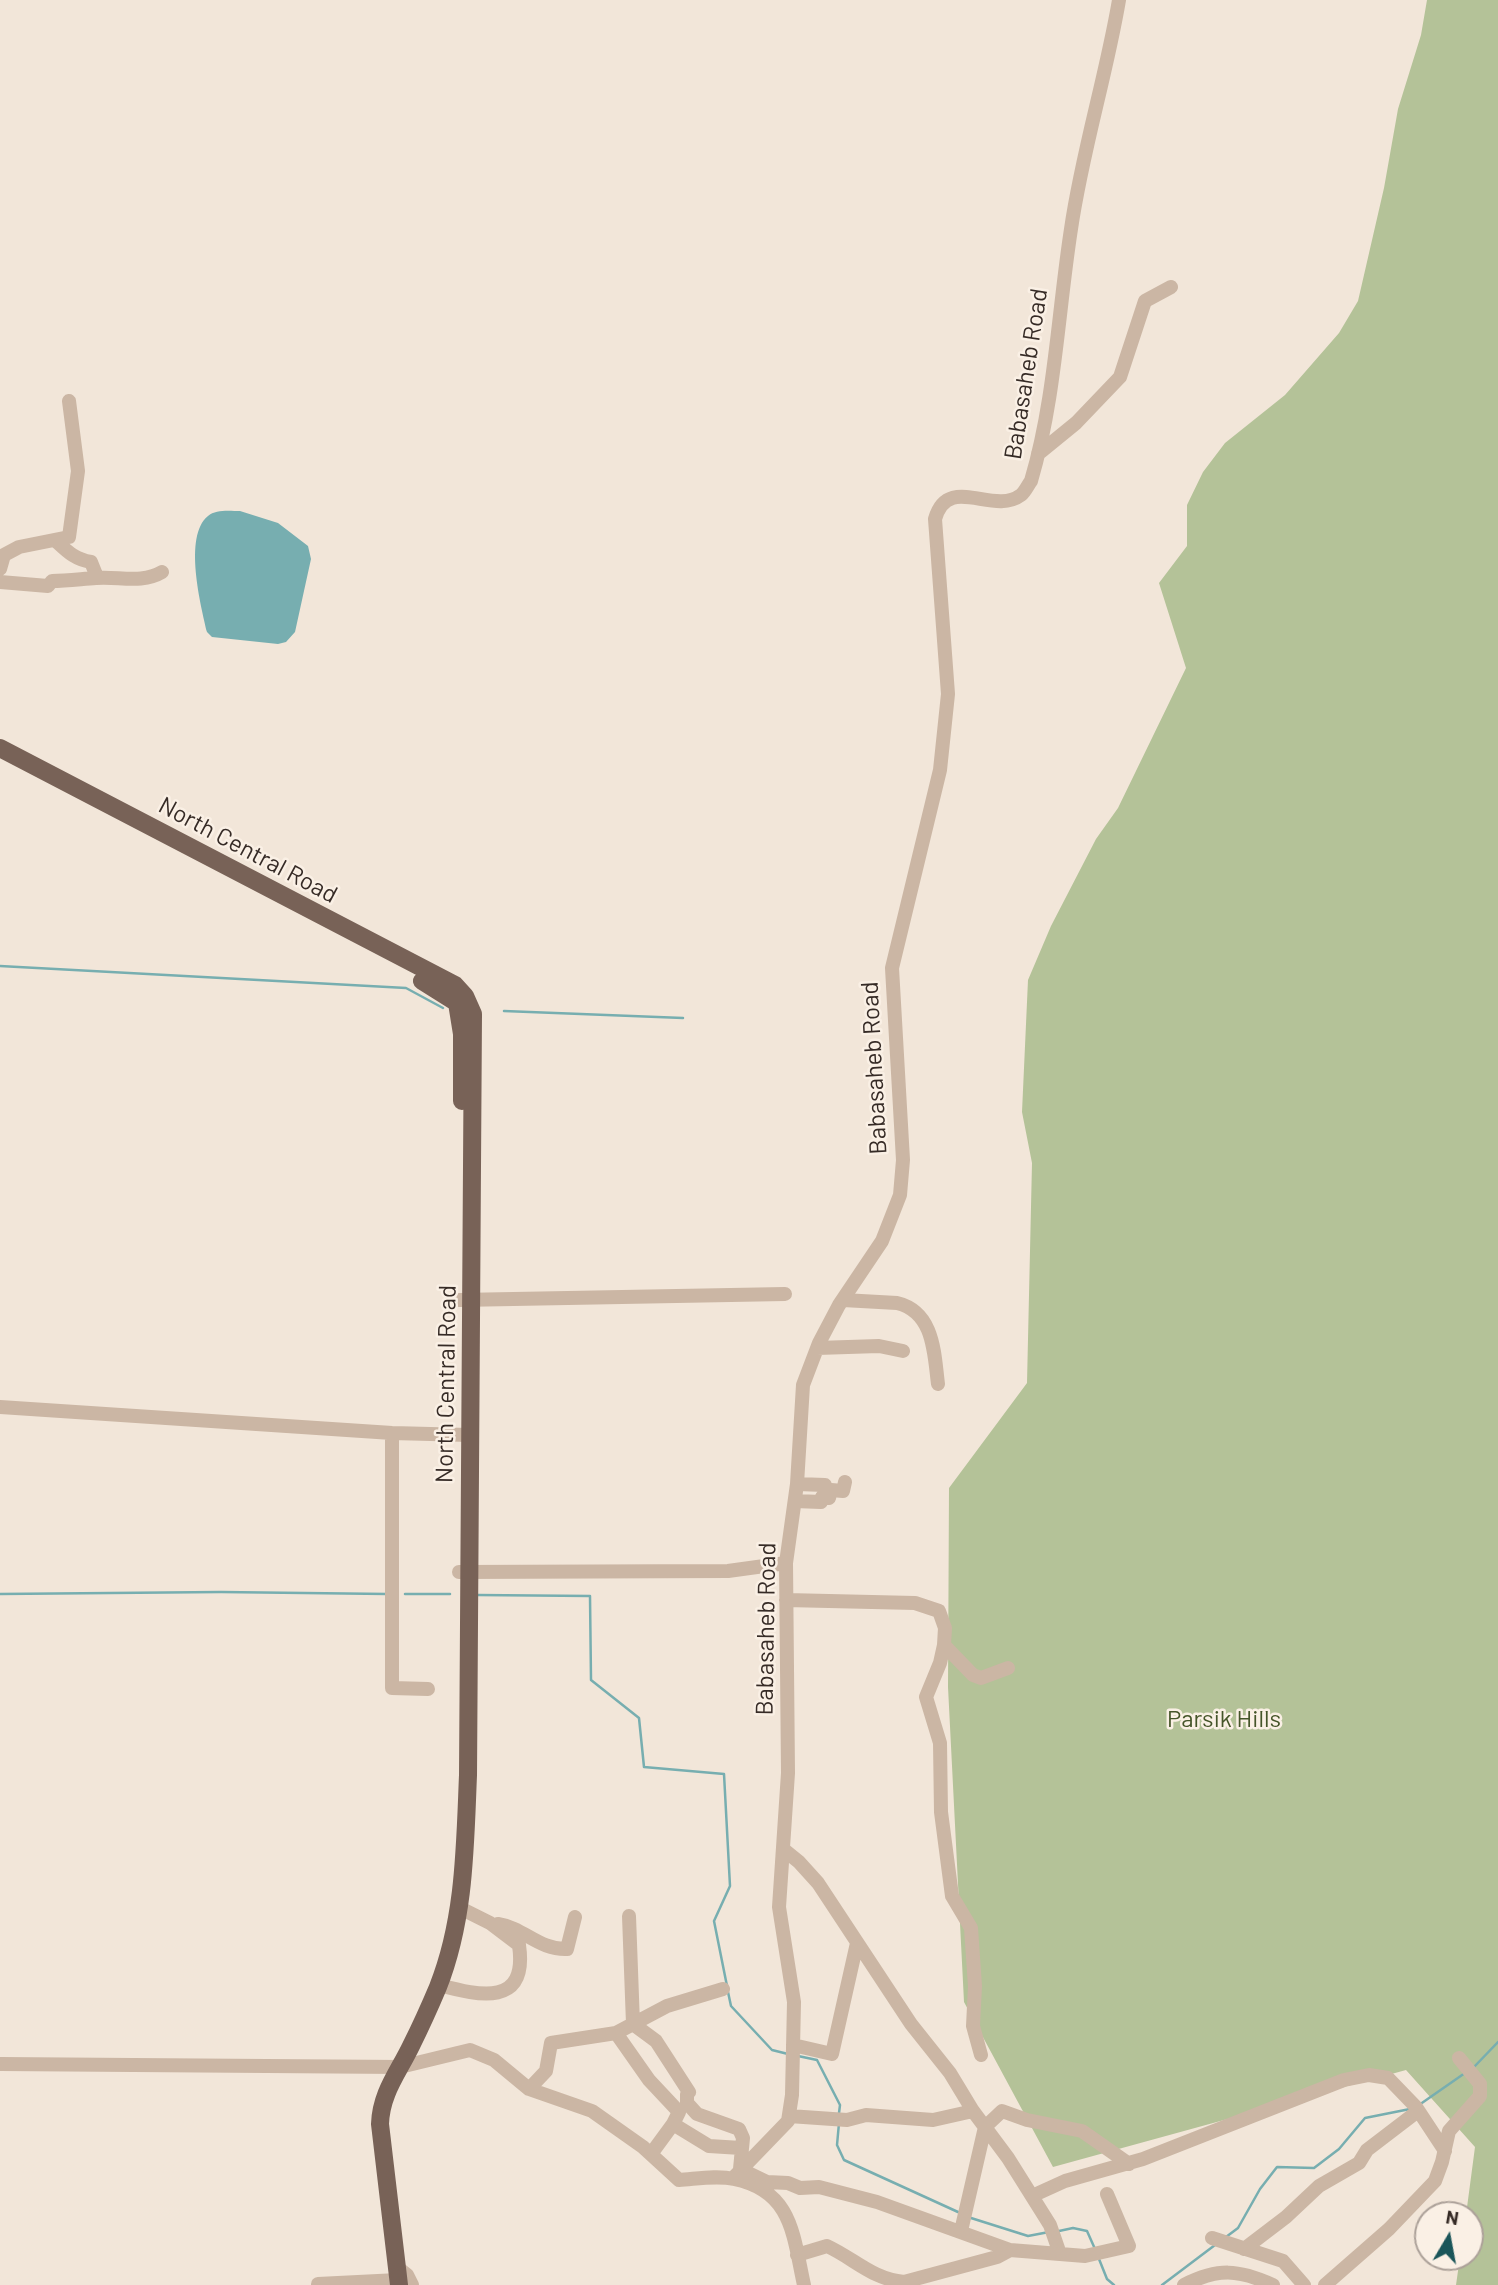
<!DOCTYPE html>
<html>
<head>
<meta charset="utf-8">
<style>
	body { margin:0 }
	#map { position:relative; width:1498px; height:2285px; overflow:hidden; background:#f2e6d9; font-family:Barlow,sans-serif }
	canvas { display:block }
	.north { position:absolute; left:1414px; top:2201px; width:70px; height:70px; box-sizing:border-box; background:#faf0e5; border:2px solid #aca199; border-radius:50%; rotate:10deg; font-size:19px; font-weight:700; line-height:28px; text-align:center; color:#362b26 }
	.north::after { content:''; display:block; margin:auto; width:24px; height:32px; background:#1a5559; clip-path:polygon(50% 0,100% 100%,50% 72%,0 100%) }
</style>
</head>
<body>
<div id="map">
<canvas width="1498" height="2285"></canvas>
<div class="north">N</div>
</div>
<script>
const c = document.querySelector('canvas').getContext('2d');
c.lineJoin = 'round';
function fillPath(path, color) {
  c.fillStyle = color;
  c.fill(path, 'evenodd');
}
function stroke(path, color, width, dash) {
  c.strokeStyle = color;
  c.lineWidth = width;
  c.lineCap = dash ? 'butt' : 'round';
  c.setLineDash(dash || []);
  c.stroke(path);
}
function label(font, color, halo, rows, align = 'center') {
  c.font = font + ' Barlow,sans-serif';
  c.lineWidth = 5;
  c.setLineDash([]);
  c.textBaseline = 'middle';
  c.strokeStyle = halo;
  c.fillStyle = color;
  for (const [text, x, y, turn = 0] of rows) {
    c.save();
    c.translate(x, y);
    c.rotate((+turn || 0) * Math.PI / 180);
    c.textAlign = isNaN(turn) ? turn : align;
    if (halo) c.strokeText(text, 0, 0);
    c.fillText(text, 0, 0);
    c.restore();
  }
}
const green = new Path2D(`
	M 1427,0 L 1498,0 L 1498,2285 L 1456,2285 L 1460,2257 L 1470,2257 L 1470,2215 L 1466,2215 L 1475,2147 L 1406,2070 L 1053,2167 L 964,2002 L 948,1687 L 949,1488 L 1027,1383 L 1032,1163 L 1022,1112 L 1028,980 L 1051,926 L 1096,839 L 1118,808 L 1186,668 L 1159,583 L 1187,546 L 1187,505 L 1203,472 L 1225,443 L 1285,395 L 1339,333 L 1358,301 L 1384,188 L 1398,109 L 1421,35 Z`);
const water = new Path2D(`
	M 240,511 L 278,523 L 308,546 L 311,559 L 295,632 L 286,642 L 278,644 L 212,637 L 207,632 C 201,606 183,536 208,516 C 216,509 230,511 240,511 Z`);
const stream = new Path2D(`
	M 0,966 L 406,988 L 443,1008
	M 504,1011 L 683,1018
	M 0,1594 L 221,1592 L 387,1594
	M 405,1594 L 450,1594
	M 477,1595 L 590,1596 L 591,1680 L 639,1718 L 644,1767 L 724,1774 L 730,1886 L 714,1921 L 727,1986
	M 728,1992 L 731,2006 L 772,2050 L 788,2054
	M 798,2056 L 817,2060 L 840,2105 L 839,2113
	M 1474,2067 L 1498,2042
	M 1419,2105 L 1465,2073
	M 839,2123 L 837,2145 L 844,2160 L 958,2212
	M 971,2218 L 1028,2236 L 1049,2232
	M 1059,2231 L 1073,2228 L 1087,2231 L 1095,2249
	M 1226,2237 L 1238,2228 L 1260,2189 L 1277,2167 L 1314,2168 L 1339,2149 L 1365,2118 L 1410,2109
	M 1099,2259 L 1107,2279 L 1114,2285
	M 1162,2285 L 1215,2245`);
const minor = new Path2D(`
	M 1038,454 L 1076,423 L 1120,377 L 1145,301 L 1171,287
	M 55,540 C 67,551 74,559 91,562 L 97,577
	M 0,569 L 4,555 L 19,547 L 69,537 L 78,471 L 69,401
	M 0,582 L 48,586 L 52,581 C 67,581 81,579 96,578 C 118,576 142,584 162,572
	M 459,1300 L 785,1294
	M 843,1300 L 897,1303 C 934,1312 934,1352 938,1384
	M 817,1348 L 879,1346 L 903,1351
	M 0,1407 L 392,1433 L 469,1435
	M 392,1433 L 392,1688 L 428,1689
	M 797,1484 L 825,1485
	M 795,1501 L 821,1502 L 822,1497 L 829,1498 L 831,1490 L 843,1491 L 845,1482
	M 459,1572 L 728,1571 L 786,1563
	M 786,1600 L 915,1603 L 939,1611 L 945,1628 L 944,1645 L 940,1663 L 926,1697 L 940,1743 L 941,1812 L 952,1896 L 971,1928 L 975,1986 L 973,2026 L 981,2055
	M 944,1645 L 973,1675 L 981,1678 L 1008,1668
	M 783,1849 L 799,1862 L 818,1883 L 911,2024 L 950,2073 L 973,2111 L 1008,2158 L 1050,2225 L 1060,2254
	M 629,1916 L 633,2024 L 667,2006 L 723,1989
	M 498,1924 C 524,1928 539,1950 567,1949 L 575,1917
	M 439,1985 C 480,1996 528,2007 519,1945 L 490,1923 L 460,1908
	M 616,2033 L 649,2080 L 679,2112 L 673,2124 L 709,2146 L 741,2148
	M 793,2045 L 832,2054 L 857,1943
	M 0,2064 L 400,2067 L 470,2050 L 494,2060 L 529,2089 L 592,2111 L 643,2147 L 679,2180 C 696,2179 717,2175 734,2179 C 793,2191 793,2236 804,2285
	M 529,2089 L 546,2071 L 551,2043 L 616,2033 L 633,2024 L 656,2041 L 689,2092 L 687,2094 L 687,2103 L 697,2114 L 739,2129 L 743,2138 L 740,2169 L 767,2182 L 788,2183 L 800,2188 L 819,2187 L 877,2202 L 1010,2250 L 1085,2256 L 1129,2246 L 1107,2194
	M 789,2116 L 847,2120 L 866,2115 L 933,2120 L 973,2111
	M 651,2154 L 673,2124
	M 733,2178 L 788,2121 L 792,2095 L 794,2002 L 779,1907 L 788,1773 L 786,1563 L 797,1484 L 803,1385 L 819,1343 L 839,1305 L 882,1241 L 900,1195 L 903,1160 L 892,968 L 940,770 L 948,694 L 935,519 C 948,473 993,516 1021,495 C 1025,492 1028,485 1031,481 C 1055,400 1058,313 1071,229 C 1082,152 1106,77 1119,0
	M 1032,2196 L 1065,2181 L 1143,2159 L 1344,2080 L 1369,2075 L 1388,2078 L 1416,2107 L 1445,2151
	M 961,2231 L 985,2127 L 1002,2111 L 1027,2120 L 1082,2131 L 1129,2164
	M 1212,2238 L 1283,2261 L 1304,2285
	M 1244,2249 L 1286,2217 L 1319,2186 L 1359,2163 L 1367,2150 L 1418,2111
	M 797,2255 L 827,2246 C 855,2259 872,2279 904,2282 L 904,2285
	M 397,2267 L 407,2275 L 412,2285
	M 904,2282 L 997,2257 L 1010,2250
	M 318,2284 L 398,2280
	M 1184,2285 C 1218,2268 1238,2269 1273,2285
	M 1325,2285 L 1389,2229 L 1435,2181 L 1442,2162 L 1449,2131 L 1480,2096 L 1480,2084 L 1459,2058`);
const major = new Path2D(`
	M 0,748 L 455,985 L 465,996 L 473,1014 L 468,1775 C 465,1846 465,1919 438,1987 C 430,2006 421,2026 411,2046 C 398,2073 381,2093 380,2124 L 399,2285
	M 422,981 L 457,1003 L 462,1034 L 462,1101`);
const streetNames = [
	["Babasaheb Road",1026,374,-81],
	["North Central Road",248,850,28],
	["Babasaheb Road",874,1068,-93],
	["North Central Road",446,1384,-89],
	["Babasaheb Road",766,1629,-89]
];
const parkNames = [
	["Parsik Hills",1224,1719]
];
fillPath(green, '#b4c298');
fillPath(water, '#77aeb0');
stroke(stream, '#77aeb0', 2.5);
stroke(minor, '#cbb6a4', 14);
stroke(major, '#786257', 18);
label('24px', '#362b26', '#faf0e5', streetNames);
label('24px', '#455529', '#faf0e5', parkNames);
</script>
</body>
</html>
